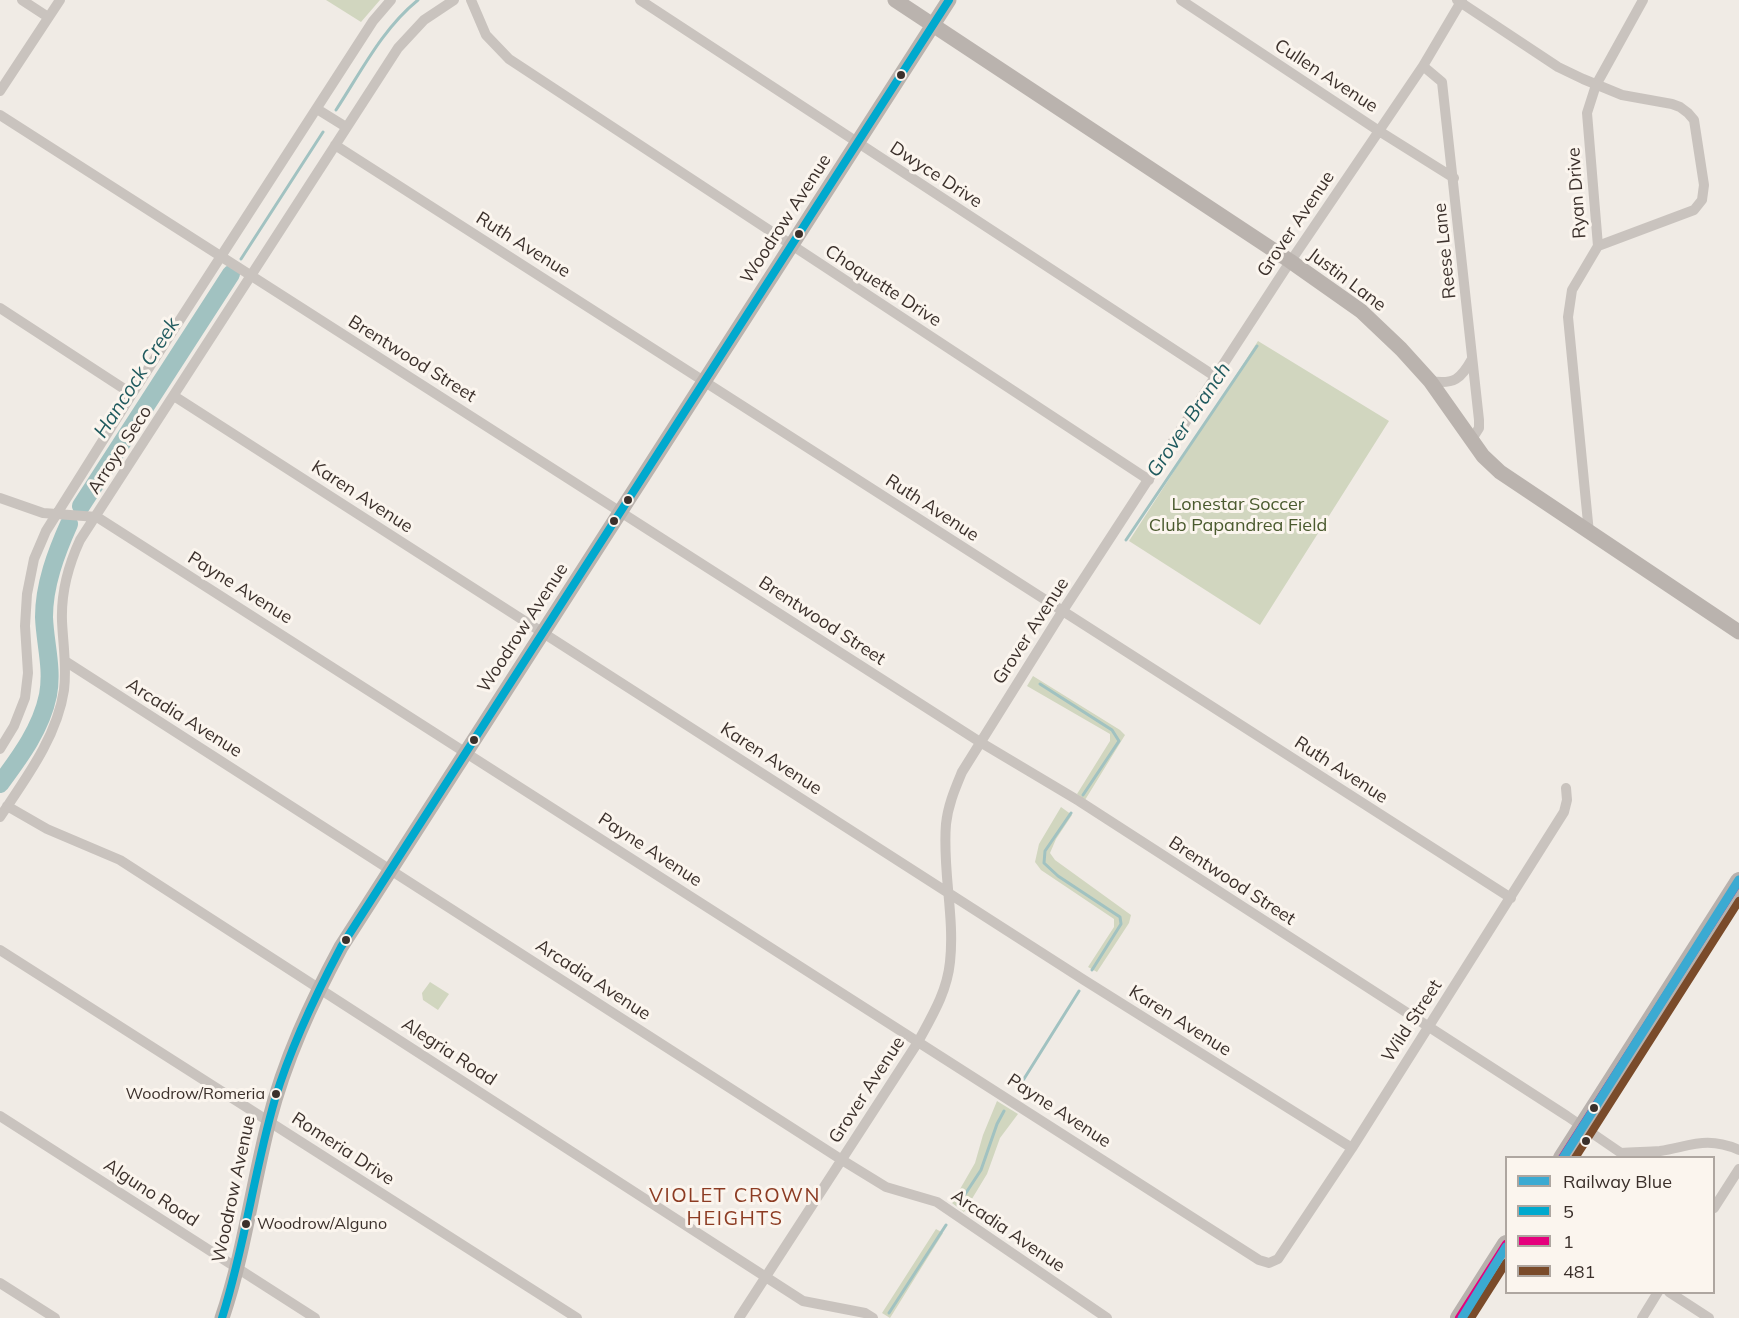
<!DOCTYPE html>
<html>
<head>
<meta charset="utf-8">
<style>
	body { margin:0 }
	#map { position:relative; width:1739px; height:1318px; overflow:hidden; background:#f0ebe5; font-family:Mulish,sans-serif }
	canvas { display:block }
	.legend { position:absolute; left:1505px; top:1156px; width:210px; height:138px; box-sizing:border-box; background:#fbf5ee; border:2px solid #aea6a0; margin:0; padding:8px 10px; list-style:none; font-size:18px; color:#3b302b }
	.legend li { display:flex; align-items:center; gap:12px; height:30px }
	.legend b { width:30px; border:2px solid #aea6a0 }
</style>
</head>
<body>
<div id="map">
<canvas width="1739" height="1318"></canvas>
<ul class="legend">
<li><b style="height:8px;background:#3baad2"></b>Railway Blue</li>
<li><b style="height:8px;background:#00a9ce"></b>5</li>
<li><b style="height:8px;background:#e5007d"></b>1</li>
<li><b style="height:8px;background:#7a4b2a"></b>481</li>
</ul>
</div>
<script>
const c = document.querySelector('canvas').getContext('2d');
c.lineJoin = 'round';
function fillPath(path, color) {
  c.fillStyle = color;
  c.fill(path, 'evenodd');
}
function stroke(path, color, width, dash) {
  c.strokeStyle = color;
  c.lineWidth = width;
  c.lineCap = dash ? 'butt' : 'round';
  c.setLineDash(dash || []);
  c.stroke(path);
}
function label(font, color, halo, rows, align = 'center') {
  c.font = font + ' Mulish,sans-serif';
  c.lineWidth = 6;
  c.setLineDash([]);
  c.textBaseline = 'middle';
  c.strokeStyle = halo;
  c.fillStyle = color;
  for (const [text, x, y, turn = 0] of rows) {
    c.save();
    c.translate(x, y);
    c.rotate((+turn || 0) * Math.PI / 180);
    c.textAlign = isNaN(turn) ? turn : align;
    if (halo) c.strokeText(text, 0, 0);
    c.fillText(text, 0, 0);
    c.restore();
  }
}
const green = new Path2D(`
	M 326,0 L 380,0 L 361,22 Z
	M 1258,341 L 1389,421 L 1260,625 L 1129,541 Z
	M 1033,676 L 1120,730 L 1125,735 L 1085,800 L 1077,794 L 1110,741 L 1110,734 L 1027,686 Z
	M 1061,807 L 1072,815 L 1056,839 L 1050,853 L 1055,860 L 1131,915 L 1129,923 L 1097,972 L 1088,967 L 1114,927 L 1114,919 L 1041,870 L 1035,862 L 1039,844 Z
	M 430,982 L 449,994 L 438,1010 L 423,1000 L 422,993 Z
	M 997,1101 L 1018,1114 L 1000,1138 L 987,1174 L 964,1212 L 952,1203 L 975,1163 L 983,1135 Z
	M 936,1229 L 943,1233 L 890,1318 L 882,1313 Z`);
const stream = new Path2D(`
	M 336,110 C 361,72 382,29 418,0
	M 241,259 L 323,132
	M 1126,540 L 1257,346
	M 1040,684 L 1112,730 L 1119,741 L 1083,795
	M 1071,813 L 1045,851 L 1044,863 L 1058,876 L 1120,917 L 1121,924 L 1092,970
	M 1017,1090 L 1079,991
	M 958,1205 L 981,1170 L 997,1124 L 1004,1111
	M 889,1313 L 946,1225`);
const river = new Path2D(`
	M 81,506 L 231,274
	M 0,784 C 20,757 41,729 48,695 C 53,668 45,644 44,617 C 44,585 56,553 69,524`);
const street = new Path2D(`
	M 22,0 L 48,17
	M 471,0 L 486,35 L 509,59 L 1149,480
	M 640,0 L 1216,377
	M 1181,0 L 1379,131 L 1454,178
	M 1457,0 L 1558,67 L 1583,79 L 1622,95 L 1672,104 L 1680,107 L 1688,113 L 1694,120 L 1704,185 L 1702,200 L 1694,210 L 1598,246
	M 1423,66 L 1442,82 L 1479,420 L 1479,428 L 1472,439
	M 0,91 L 60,0
	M 317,109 L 346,127
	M 0,115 L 980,742 L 1079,801 L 1567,1116 L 1621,1153 L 1623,1158
	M 335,145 L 1511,898
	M 0,308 L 132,394
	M 1430,381 C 1454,385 1461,379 1472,359
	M 174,396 L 1084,980 L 1352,1148
	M 0,498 L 43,513 L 97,517 L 1259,1260 L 1269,1263 L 1278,1259 L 1352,1148 L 1564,812 L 1567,800 L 1566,788
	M 1589,533 L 1568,317 L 1572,290 L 1598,246 L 1587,113 L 1596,85 L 1643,0
	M 65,661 L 842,1160 L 886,1187 L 937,1202 L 1107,1318
	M 0,749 L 14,726 L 25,698 L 28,673 L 25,626 L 27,594 L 34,559 L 46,531 L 132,394 L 373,21 L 391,0
	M 7,806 L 47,829 L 120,860 L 803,1301 L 865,1313 L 873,1318
	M 0,817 C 26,778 57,737 64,690 C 67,667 63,644 62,621 C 61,593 68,566 80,540 L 398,48 L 424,20 L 454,0
	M 0,950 L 577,1318
	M 0,1116 L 315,1318
	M 1621,1153 C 1634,1152 1647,1152 1660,1151 C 1691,1146 1707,1136 1739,1150
	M 1714,1208 L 1739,1169
	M 0,1283 L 55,1318
	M 1669,1292 L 1709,1318
	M 739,1318 L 918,1042 C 932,1016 947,992 950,962 C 955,916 942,870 946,824 C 948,805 955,789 962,772 L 1062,612 L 1284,271 L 1423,66 L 1462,0
	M 1642,1318 L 1658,1292`);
const secondary = new Path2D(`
	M 895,0 L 1290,261 L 1361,311 L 1401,349 L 1430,381 L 1483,456 L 1500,472 L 1739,632
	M 222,1318 C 244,1254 252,1187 269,1121 C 285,1059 311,1003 341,947 L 949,0`);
const primary = new Path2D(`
	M 1562,1158 L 1739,881
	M 1459,1318 L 1506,1244`);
const bus1 = new Path2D(`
	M 222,1318 C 245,1246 254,1171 275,1099 C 291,1046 315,996 341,947 L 949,0`);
const bus2 = new Path2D(`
	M 1562,1158 L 1739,881
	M 1459,1318 L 1506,1244`);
const bus3 = new Path2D(`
	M 1575,1158 L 1739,901
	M 1471,1318 L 1506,1263`);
const rail1 = new Path2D(`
	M 1563,1158 L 1739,880
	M 1462,1318 L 1506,1247`);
const markers = [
	[901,75,5,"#3b302b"],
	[799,234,5,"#3b302b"],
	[628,500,5,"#3b302b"],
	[614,521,5,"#3b302b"],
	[474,740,5,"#3b302b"],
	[346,940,5,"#3b302b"],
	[276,1094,5,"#3b302b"],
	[1594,1108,5,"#3b302b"],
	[1586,1141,5,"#3b302b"],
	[246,1224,5,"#3b302b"]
];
const busNames = [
	["Woodrow/Romeria",265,1094],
	["Woodrow/Alguno",257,1224,"left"]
];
const streetNames = [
	["Cullen Avenue",1326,76,33],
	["Dwyce Drive",936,175,33],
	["Ryan Drive",1577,193,-94],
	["Woodrow Avenue",786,219,-57],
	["Grover Avenue",1296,224,-56],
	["Ruth Avenue",523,245,32],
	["Reese Lane",1445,251,-96],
	["Justin Lane",1347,280,37],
	["Choquette Drive",883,286,33],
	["Brentwood Street",412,359,32],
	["Arroyo Seco",120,450,-57],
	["Karen Avenue",362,497,33],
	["Ruth Avenue",932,508,33],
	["Payne Avenue",240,588,32],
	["Brentwood Street",822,621,33],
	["Woodrow Avenue",523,628,-57],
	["Grover Avenue",1031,631,-57],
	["Arcadia Avenue",184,718,32],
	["Karen Avenue",771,759,33],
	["Ruth Avenue",1341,770,33],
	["Payne Avenue",650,850,33],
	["Brentwood Street",1232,881,33],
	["Arcadia Avenue",593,980,33],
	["Karen Avenue",1180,1021,32],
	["Wild Street",1412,1021,-57],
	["Alegria Road",449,1052,33],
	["Grover Avenue",867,1090,-57],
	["Payne Avenue",1059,1111,33],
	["Romeria Drive",343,1149,33],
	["Woodrow Avenue",234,1189,-78],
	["Alguno Road",151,1193,33],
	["Arcadia Avenue",1008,1231,34]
];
const parkNames = [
	["Lonestar Soccer",1238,505],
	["Club Papandrea Field",1238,526]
];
const waterNames = [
	["Hancock Creek",137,378,-57],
	["Grover Branch",1189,420,-56]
];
const neighbourhoodNames = [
	["VIOLET CROWN",735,1196],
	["HEIGHTS",735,1219]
];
fillPath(green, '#d1d6bf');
stroke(stream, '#a1c2c1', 3);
stroke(river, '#a1c2c1', 18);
stroke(street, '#c9c3be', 10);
stroke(secondary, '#bab3ae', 15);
stroke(primary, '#b8b1ad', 18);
stroke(bus1, '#00a9ce', 8);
stroke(bus2, '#e5007d', 8);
stroke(bus3, '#7a4b2a', 8);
stroke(rail1, '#3baad2', 9);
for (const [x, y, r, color] of markers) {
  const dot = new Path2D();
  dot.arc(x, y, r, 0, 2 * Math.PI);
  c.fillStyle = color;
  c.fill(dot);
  stroke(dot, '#fbf5ee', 2);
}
label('16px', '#3b302b', '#fbf5ee', busNames, 'right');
label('18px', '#3b302b', '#fbf5ee', streetNames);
label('18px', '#4a5a2e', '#fbf5ee', parkNames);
label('italic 20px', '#1f5a5e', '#fbf5ee', waterNames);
c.letterSpacing = '1.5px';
label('20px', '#8c3b22', '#fbf5ee', neighbourhoodNames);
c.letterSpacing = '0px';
</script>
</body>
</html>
